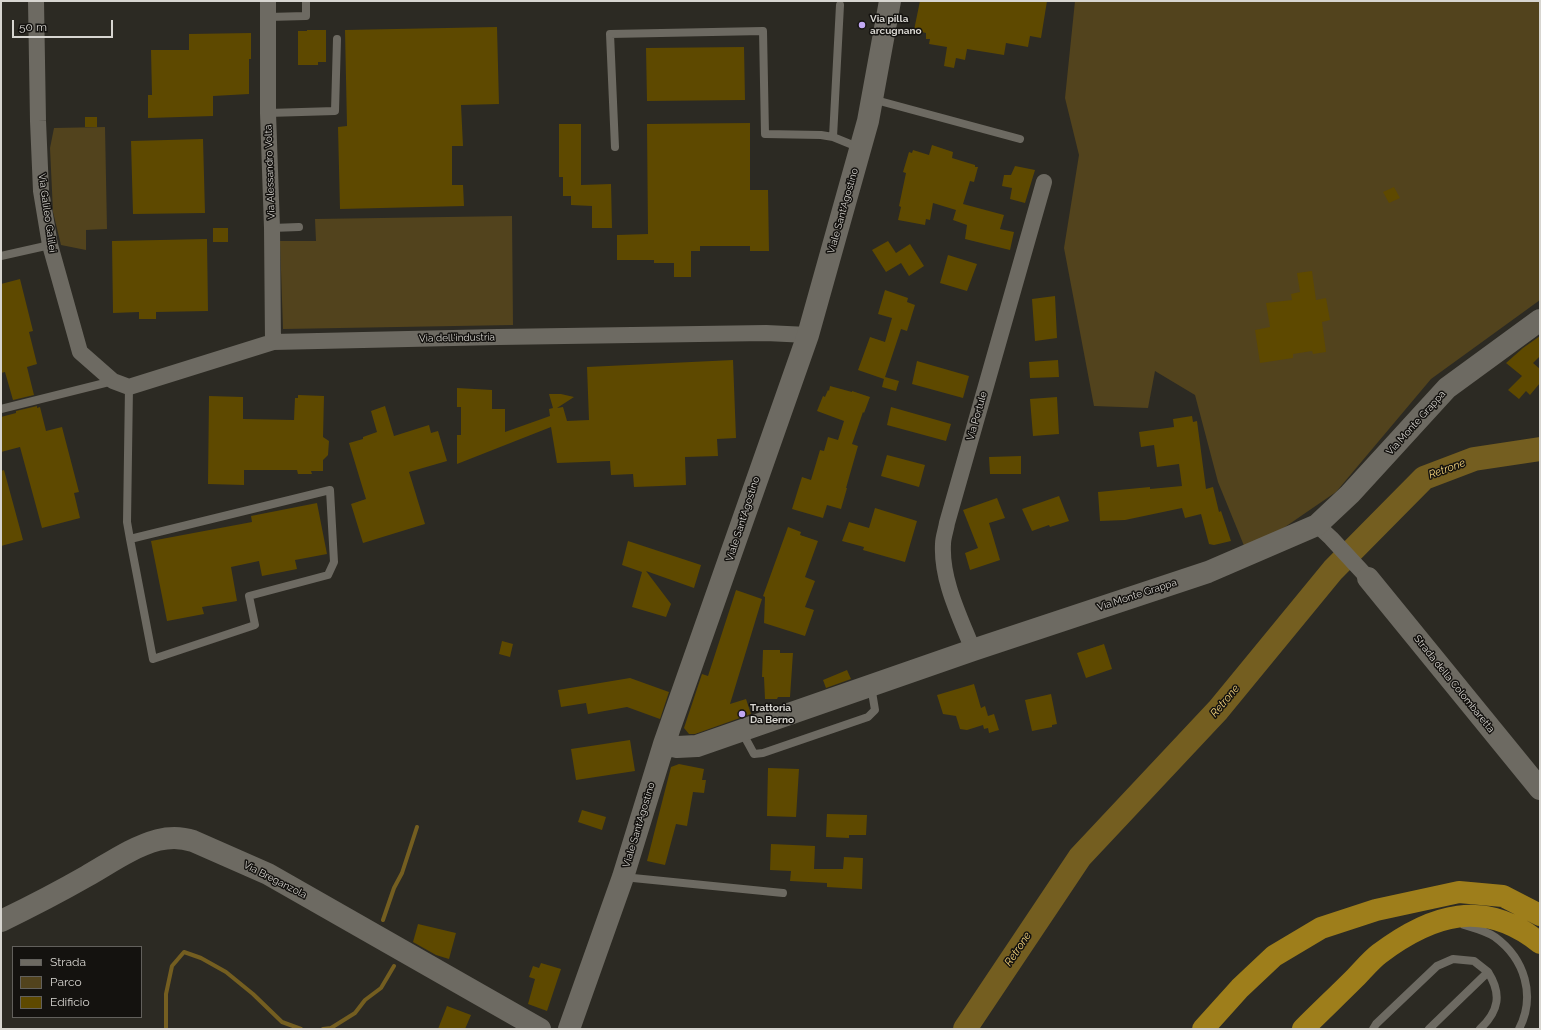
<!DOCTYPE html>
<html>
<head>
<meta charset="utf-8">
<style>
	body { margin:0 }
	#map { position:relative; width:1541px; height:1030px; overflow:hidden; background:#2c2a23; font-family:Raleway,sans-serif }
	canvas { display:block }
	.frame { position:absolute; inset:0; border:2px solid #d7d5d0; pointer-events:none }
	.legend { position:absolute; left:12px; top:946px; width:130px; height:72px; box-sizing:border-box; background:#14120f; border:1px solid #62605c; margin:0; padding:5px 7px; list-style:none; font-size:12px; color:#d7d5d0 }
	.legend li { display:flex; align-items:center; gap:8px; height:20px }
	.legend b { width:20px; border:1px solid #62605c }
	.scale { position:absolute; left:12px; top:20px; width:101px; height:18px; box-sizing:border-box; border:2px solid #d7d5d0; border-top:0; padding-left:5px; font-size:12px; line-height:14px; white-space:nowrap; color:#d7d5d0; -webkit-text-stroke:3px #14120f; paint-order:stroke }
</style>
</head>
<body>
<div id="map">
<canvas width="1541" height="1030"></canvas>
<div class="frame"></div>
<ul class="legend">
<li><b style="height:5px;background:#6d6a62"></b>Strada</li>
<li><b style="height:11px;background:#52431d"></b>Parco</li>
<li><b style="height:11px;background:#5e4900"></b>Edificio</li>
</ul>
<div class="scale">50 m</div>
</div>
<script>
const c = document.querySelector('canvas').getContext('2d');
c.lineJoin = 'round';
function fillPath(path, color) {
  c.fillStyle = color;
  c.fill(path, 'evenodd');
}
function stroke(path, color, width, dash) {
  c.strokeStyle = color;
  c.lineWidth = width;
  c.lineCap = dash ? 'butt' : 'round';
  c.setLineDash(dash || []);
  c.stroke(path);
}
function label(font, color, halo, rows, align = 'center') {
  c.font = font + ' Raleway,sans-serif';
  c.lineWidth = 3;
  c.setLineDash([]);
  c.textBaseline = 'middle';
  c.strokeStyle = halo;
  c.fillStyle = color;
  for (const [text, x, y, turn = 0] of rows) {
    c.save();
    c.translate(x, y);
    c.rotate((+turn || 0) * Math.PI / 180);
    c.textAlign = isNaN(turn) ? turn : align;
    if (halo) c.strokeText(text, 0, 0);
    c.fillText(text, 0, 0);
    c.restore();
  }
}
const green = new Path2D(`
	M 1075,1 L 1540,1 L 1540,300 L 1431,379 L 1336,492 L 1247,553 L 1218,482 L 1195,395 L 1155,371 L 1148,408 L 1094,406 L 1064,248 L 1079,155 L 1065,98 Z
	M 105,127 L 107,229 L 86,230 L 86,250 L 61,245 L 53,212 L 50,148 L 54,128 Z
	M 512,216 L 513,325 L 283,329 L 280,241 L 316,241 L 315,219 Z`);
const stream = new Path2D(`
	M 383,920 L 394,888 L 402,873 L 417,827
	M 166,1029 L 166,994 L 172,966 L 184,952 L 201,958 L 226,972 L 253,994 L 282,1022 L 301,1029
	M 323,1029 L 331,1028 L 355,1013 L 365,1000 L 381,988 L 394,966`);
const river = new Path2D(`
	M 965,1029 L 1080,857 L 1218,710 L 1333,570 L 1424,478 L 1474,459 L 1540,449`);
const building = new Path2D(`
	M 920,1 L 1047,1 L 1041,38 L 1030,36 L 1028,47 L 1006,43 L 1004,55 L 967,49 L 965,60 L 956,58 L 954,68 L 944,66 L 947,47 L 929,44 L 930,39 L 926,39 L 926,33 L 914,30 Z
	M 497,27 L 499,104 L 461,105 L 463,146 L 452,146 L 452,185 L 463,185 L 464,206 L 340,209 L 338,127 L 347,126 L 345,30 Z
	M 307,30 L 326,30 L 326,62 L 318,62 L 318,65 L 298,65 L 298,31 L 307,31 Z
	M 251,33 L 251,59 L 249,59 L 249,94 L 213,96 L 213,116 L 148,118 L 148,95 L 152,95 L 151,50 L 189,50 L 189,34 Z
	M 744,47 L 745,100 L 647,101 L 646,48 Z
	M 85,117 L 97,117 L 97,127 L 85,127 Z
	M 750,123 L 750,190 L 768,190 L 769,251 L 750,251 L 750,246 L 700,246 L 700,251 L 691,251 L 691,277 L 674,277 L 674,263 L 654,263 L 654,260 L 617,260 L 617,235 L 648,234 L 647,124 Z
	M 559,124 L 581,124 L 581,185 L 611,184 L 612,228 L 592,228 L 592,206 L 571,205 L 571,196 L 563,196 L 563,177 L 559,177 Z
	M 203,139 L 205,213 L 133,214 L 131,141 Z
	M 932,145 L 953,152 L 952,158 L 975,165 L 975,167 L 978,167 L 974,182 L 970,181 L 963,204 L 1004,215 L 1000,229 L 1014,232 L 1010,250 L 965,239 L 967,225 L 953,220 L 956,210 L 933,203 L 930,220 L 926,219 L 925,225 L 898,220 L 901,207 L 899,206 L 906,173 L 903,172 L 909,152 L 912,153 L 913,150 L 929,155 Z
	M 1015,166 L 1035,170 L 1025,203 L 1010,199 L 1012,188 L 1002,186 L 1004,175 L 1011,175 Z
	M 1394,187 L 1400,198 L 1389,203 L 1383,192 Z
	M 213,228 L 228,228 L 228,242 L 213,242 Z
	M 207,239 L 208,311 L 156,312 L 156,319 L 139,319 L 139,312 L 113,313 L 112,241 Z
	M 888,241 L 896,253 L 910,244 L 924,266 L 909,276 L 901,263 L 886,272 L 872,250 Z
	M 948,255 L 977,264 L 967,291 L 940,283 Z
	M 1312,271 L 1316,300 L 1326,298 L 1330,320 L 1322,322 L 1326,352 L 1313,354 L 1312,351 L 1293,354 L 1293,358 L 1260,363 L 1255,330 L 1270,327 L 1266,303 L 1292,300 L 1291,294 L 1300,292 L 1297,273 Z
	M 20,279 L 33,331 L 29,332 L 37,364 L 27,367 L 34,395 L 13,400 L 5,372 L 1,373 L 1,284 Z
	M 885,290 L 908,298 L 907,302 L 915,305 L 907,331 L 901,329 L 885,377 L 899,381 L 896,391 L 882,387 L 884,379 L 858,370 L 870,337 L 885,342 L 892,318 L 878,314 Z
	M 1055,296 L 1057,338 L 1035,341 L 1032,299 Z
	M 1540,336 L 1540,356 L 1533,363 L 1540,369 L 1540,383 L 1530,395 L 1526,391 L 1519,399 L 1508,390 L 1522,376 L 1506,363 L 1523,348 Z
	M 733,360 L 736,438 L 717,439 L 718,456 L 685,457 L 686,485 L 634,487 L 633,474 L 611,475 L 610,461 L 557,463 L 551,427 L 457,464 L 457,435 L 461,435 L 461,407 L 457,407 L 457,388 L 492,390 L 492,409 L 505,409 L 505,432 L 550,416 L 549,409 L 553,408 L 549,394 L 561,394 L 574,397 L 557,408 L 563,407 L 567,421 L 589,420 L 587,367 Z
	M 1058,360 L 1059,377 L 1030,378 L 1029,362 Z
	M 917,361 L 969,376 L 963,398 L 912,384 Z
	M 830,386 L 852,392 L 852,391 L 870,397 L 864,413 L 863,412 L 852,444 L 858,446 L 846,488 L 847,488 L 841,509 L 827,505 L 823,518 L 792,509 L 802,477 L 811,480 L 820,450 L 824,451 L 828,437 L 838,440 L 844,421 L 817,411 L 823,396 L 825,397 L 828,390 L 829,391 Z
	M 298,395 L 324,396 L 323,437 L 329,441 L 328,455 L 323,460 L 323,471 L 311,471 L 312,474 L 298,474 L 297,470 L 244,470 L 244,485 L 208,484 L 209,396 L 243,397 L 243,419 L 294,420 L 295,398 L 298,398 Z
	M 1057,397 L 1059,434 L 1033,436 L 1030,399 Z
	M 37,406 L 37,408 L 40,407 L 46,431 L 62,427 L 79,492 L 74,493 L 80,518 L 42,528 L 20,447 L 1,452 L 1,417 L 16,413 L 16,411 Z
	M 385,406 L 394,436 L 429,425 L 431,433 L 438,431 L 447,461 L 409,472 L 425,524 L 363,543 L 351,504 L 366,499 L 349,443 L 363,439 L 363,437 L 377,432 L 371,411 Z
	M 891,407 L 951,424 L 946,441 L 887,425 Z
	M 1192,416 L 1193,422 L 1197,421 L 1206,489 L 1213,487 L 1219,512 L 1221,511 L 1231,541 L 1214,545 L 1209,544 L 1201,514 L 1185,518 L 1182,508 L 1125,520 L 1100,521 L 1098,492 L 1150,487 L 1150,489 L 1182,486 L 1179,464 L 1157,467 L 1154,445 L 1141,447 L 1139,432 L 1174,427 L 1173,419 Z
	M 887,455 L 925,465 L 919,487 L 881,476 Z
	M 1021,456 L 1021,474 L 990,474 L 989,457 Z
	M 4,470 L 23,540 L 1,546 L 1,471 Z
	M 1059,496 L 1069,521 L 1050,527 L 1049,525 L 1032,531 L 1022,509 Z
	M 997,498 L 1005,518 L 989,523 L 1000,560 L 970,570 L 965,553 L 978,548 L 963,510 Z
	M 317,503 L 327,554 L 295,560 L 297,569 L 262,576 L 259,561 L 231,567 L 237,601 L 202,607 L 204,614 L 167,621 L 151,541 L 252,522 L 251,516 Z
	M 875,508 L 917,521 L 905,562 L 863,550 L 864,547 L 842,541 L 849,522 L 869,528 Z
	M 788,527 L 801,532 L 800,535 L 818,541 L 805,577 L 815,581 L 805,607 L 814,610 L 805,636 L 764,623 L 765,597 L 763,596 Z
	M 628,541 L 701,565 L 694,588 L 646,571 L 671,604 L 666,617 L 632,607 L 642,572 L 622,565 Z
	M 736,590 L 762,599 L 730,704 L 746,699 L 751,714 L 695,734 L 689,734 L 684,728 L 702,674 L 708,676 Z
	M 502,641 L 513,644 L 510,657 L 499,654 Z
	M 1104,644 L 1112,669 L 1086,678 L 1077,653 Z
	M 763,650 L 780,650 L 780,653 L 793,653 L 790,697 L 778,697 L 777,699 L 765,699 L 764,677 L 762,677 Z
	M 847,670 L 851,679 L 826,688 L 823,680 Z
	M 630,678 L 669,692 L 660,719 L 627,707 L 588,714 L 586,703 L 561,707 L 558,690 Z
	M 974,684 L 981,708 L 985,706 L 988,716 L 994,714 L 999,730 L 989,733 L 988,728 L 984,729 L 983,725 L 967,730 L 960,729 L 956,716 L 943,714 L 937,695 Z
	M 1051,694 L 1057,724 L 1052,725 L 1052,727 L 1032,731 L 1025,700 Z
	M 630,740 L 635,771 L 576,780 L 571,749 Z
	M 679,764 L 704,769 L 702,780 L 706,780 L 704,793 L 693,792 L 687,826 L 676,824 L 665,865 L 647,861 L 671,767 Z
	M 768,768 L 799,769 L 796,817 L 767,816 Z
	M 582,810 L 606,817 L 602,830 L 578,822 Z
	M 827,814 L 867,815 L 866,835 L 849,835 L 849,838 L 826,837 Z
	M 771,844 L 815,846 L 814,869 L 843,869 L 844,857 L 863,858 L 862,889 L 827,887 L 827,883 L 790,881 L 791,871 L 770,870 Z
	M 418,924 L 456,933 L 449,959 L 436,955 L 413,942 Z
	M 541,963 L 561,969 L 547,1011 L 528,1004 L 535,979 L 529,977 L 533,966 L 539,968 Z
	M 447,1006 L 471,1015 L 465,1029 L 438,1029 Z`);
const lane = new Path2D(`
	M 840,5 L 833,137 L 860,148
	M 268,17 L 306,16 L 306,1
	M 872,99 L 1020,139
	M 268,113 L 335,111 L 337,39
	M 615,147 L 610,34 L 763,31 L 765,134 L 821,135 L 833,137
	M 272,228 L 299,227
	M 1,256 L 50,245
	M 129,387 L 127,522 L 130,539 L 153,659 L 255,625 L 249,596 L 328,575 L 334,562 L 330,490 L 130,539
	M 1,409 L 113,381
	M 742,732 L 754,754 L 763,753 L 868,717 L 875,710 L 871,686
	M 623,877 L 783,893
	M 1464,925 C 1474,928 1486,931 1495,937 C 1525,959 1536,996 1519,1029
	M 1373,1029 L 1376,1024 L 1437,966 L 1453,959 L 1474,961 L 1488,972 L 1429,1029
	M 1480,1029 C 1499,1011 1502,994 1488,972`);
const street = new Path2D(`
	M 36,1 L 38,121 L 41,191 L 50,245 L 80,352 L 113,381 L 129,387 L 273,342 L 498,337 L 766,333 L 808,335
	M 268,1 L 268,113 L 272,228 L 273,342
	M 1317,525 L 1331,538 L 1368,578
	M 973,650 C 960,617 941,580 943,544 C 943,537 946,530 947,523 L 1044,182`);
const secondary = new Path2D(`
	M 1368,578 L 1540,789
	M 664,744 L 677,747 L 697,746 L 973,650 L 1208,572 L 1317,525 L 1350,494 L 1447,388 L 1540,320
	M 1,921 C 30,907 59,892 87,876 C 110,863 132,847 158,840 C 170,837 181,837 193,841 L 268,874 L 540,1029
	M 569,1029 L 623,877 L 664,744 L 808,335 L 868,121 L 890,1`);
const highway = new Path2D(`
	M 1203,1029 L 1240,988 L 1274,956 L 1321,928 L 1376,910 L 1459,892 L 1503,896 L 1540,915
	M 1303,1029 C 1320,1012 1338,995 1355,978 C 1363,970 1370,961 1379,954 C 1432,914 1484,898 1540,943`);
const markers = [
	[862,25,4,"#c1a8f3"],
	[742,714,4,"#c1a8f3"]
];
const poiNames = [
	["Via pilla",870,19],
	["arcugnano",870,31],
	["Trattoria",750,708],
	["Da Berno",750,720]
];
const streetNames = [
	["Via Alessandro Volta",270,172,-92],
	["Viale Sant'Agostino",843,211,-74],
	["Via Galileo Galilei",47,213,82],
	["Via dell'industria",457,338,-1],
	["Via Portule",977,416,-74],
	["Via Monte Grappa",1416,423,-48],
	["Viale Sant'Agostino",743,519,-72],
	["Via Monte Grappa",1137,595,-18],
	["Strada della Colombaretta",1454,684,51],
	["Viale Sant'Agostino",639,825,-73],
	["Via Breganzola",275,880,27]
];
const waterNames = [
	["Retrone",1447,469,-20],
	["Retrone",1225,701,-50],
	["Retrone",1018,949,-56]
];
fillPath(green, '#52431d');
stroke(stream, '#745e20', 4);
stroke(river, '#745e20', 24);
fillPath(building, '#5e4900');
stroke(lane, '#6d6a62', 8);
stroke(street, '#6d6a62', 16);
stroke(secondary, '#6d6a62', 22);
stroke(highway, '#9e7e1b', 22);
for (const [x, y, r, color] of markers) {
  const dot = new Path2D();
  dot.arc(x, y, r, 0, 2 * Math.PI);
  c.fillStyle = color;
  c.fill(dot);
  stroke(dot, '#14120f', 1.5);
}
label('bold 10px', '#d7d5d0', '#14120f', poiNames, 'left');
label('10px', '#d7d5d0', '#14120f', streetNames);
label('italic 11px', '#f4d37a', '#14120f', waterNames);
</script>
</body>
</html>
